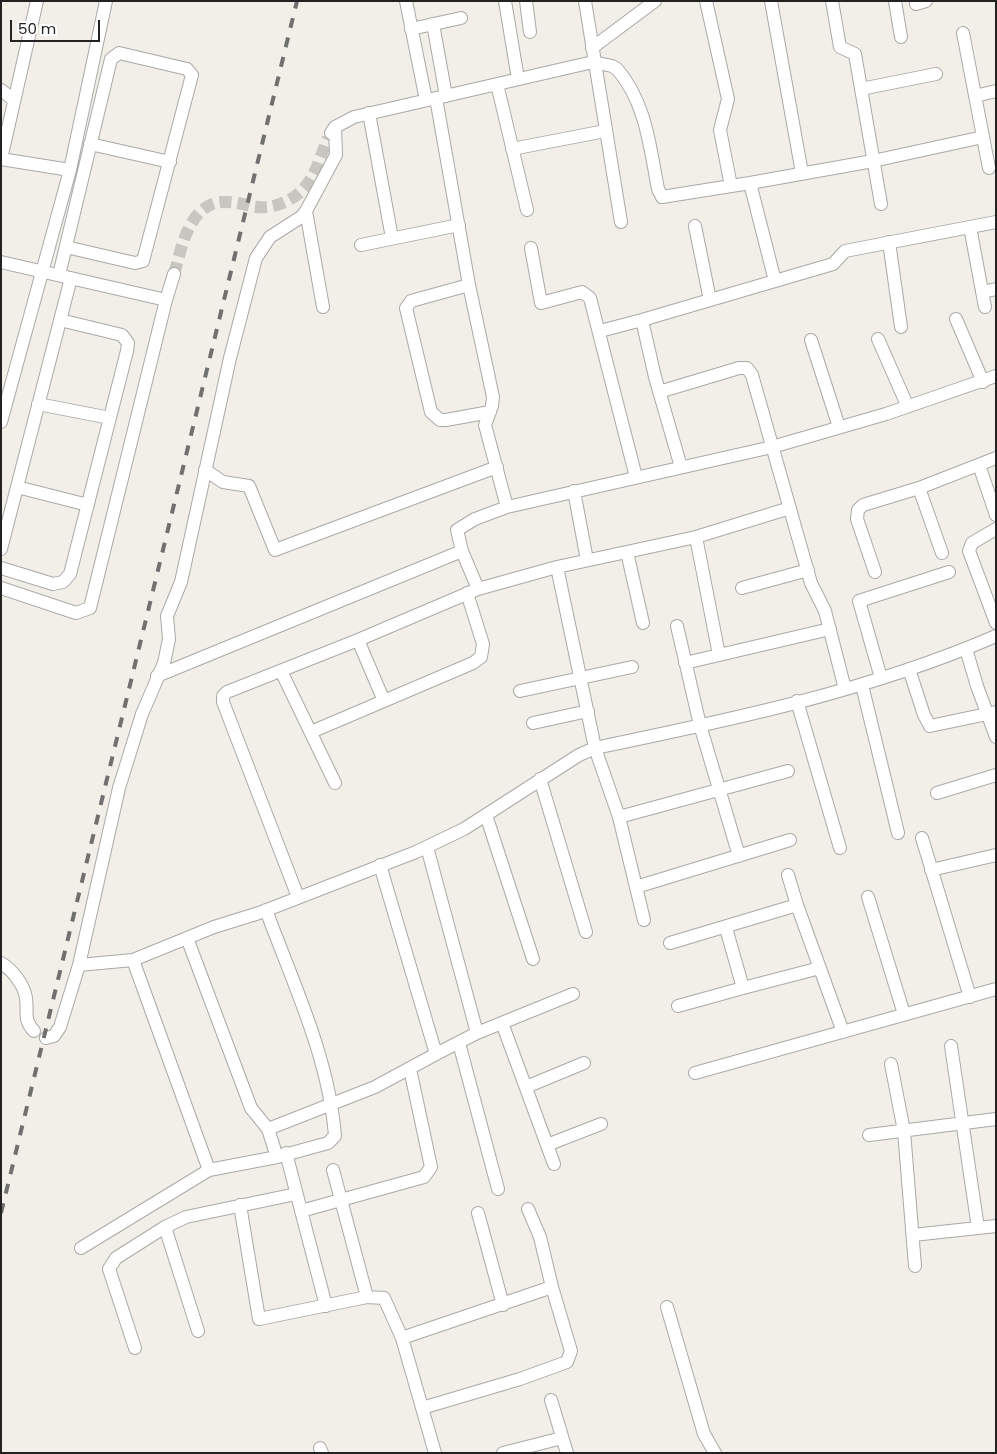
<!DOCTYPE html>
<html>
<head>
<meta charset="utf-8">
<style>
	body { margin:0 }
	#map { position:relative; width:997px; height:1454px; overflow:hidden; background:#f2efe9; font-family:Poppins,sans-serif }
	canvas { display:block }
	.frame { position:absolute; inset:0; border:2px solid #222; pointer-events:none }
	.scale { position:absolute; left:10px; top:20px; width:90px; height:22px; box-sizing:border-box; border:2px solid #222; border-top:0; padding-left:6px; font-size:15px; line-height:18px; white-space:nowrap; color:#222; -webkit-text-stroke:4px #fff; paint-order:stroke }
</style>
</head>
<body>
<div id="map">
<canvas width="997" height="1454"></canvas>
<div class="frame"></div>
<div class="scale">50 m</div>
</div>
<script>
const c = document.querySelector('canvas').getContext('2d');
c.lineJoin = 'round';
function stroke(path, color, width, dash) {
  c.strokeStyle = color;
  c.lineWidth = width;
  c.lineCap = dash ? 'butt' : 'round';
  c.setLineDash(dash || []);
  c.stroke(path);
}
const minorTunnel = new Path2D(`
	M 174,274 C 181,251 186,217 210,205 C 223,199 239,203 251,206 C 273,211 298,200 310,180 C 318,168 322,151 328,138`);
const minor = new Path2D(`
	M 406,1 L 426,100
	M 505,1 L 518,79
	M 526,1 L 530,32
	M 585,1 L 621,222
	M 706,1 L 728,99 L 720,130 L 731,186
	M 771,1 L 802,173
	M 832,1 L 840,47 L 855,54 L 881,204
	M 895,1 L 901,37
	M 916,4 L 926,1
	M 433,24 L 446,96
	M 411,29 L 461,18
	M 963,33 L 989,168
	M 592,48 L 655,1
	M 497,84 L 527,210
	M 861,89 L 936,74
	M 1,90 L 14,100
	M 975,96 L 996,91
	M 436,98 L 469,285 L 493,397 L 492,406 L 485,425 L 507,507
	M 369,113 L 392,238
	M 331,133 L 335,127 L 354,117 L 593,62 L 612,66 L 617,69 C 646,102 650,148 658,189 L 662,197 L 750,183
	M 90,144 L 170,162
	M 512,149 L 605,131
	M 1,159 L 37,1
	M 1,159 L 70,170
	M 306,211 L 323,307
	M 695,226 L 710,300
	M 970,227 L 985,307
	M 889,242 L 901,327
	M 361,245 L 459,225
	M 531,248 L 541,303 L 582,292 L 590,298 L 636,477
	M 1,262 L 166,300
	M 59,275 L 111,59 L 119,53 L 187,69 L 192,75 L 143,261 L 135,263 L 66,247
	M 775,281 L 750,183 L 873,161 L 983,137
	M 469,285 L 411,301 L 406,308 L 431,412 L 440,420 L 446,420 L 490,412
	M 982,292 L 996,289
	M 956,319 L 983,382
	M 600,331 L 642,320
	M 878,339 L 907,405
	M 811,340 L 839,427
	M 659,392 L 739,368 L 747,368 L 752,375 L 811,583 L 825,611 L 845,689
	M 38,404 L 110,418
	M 1,422 L 70,170 L 106,1
	M 979,465 L 996,515
	M 681,467 L 655,377 L 642,320 L 833,264 L 845,251 L 996,222
	M 205,470 L 223,482 L 249,486 L 275,550 L 497,467
	M 17,487 L 88,505
	M 919,488 L 942,553
	M 574,491 L 587,560
	M 996,529 L 972,543 L 969,551 L 996,623
	M 696,537 L 719,655
	M 1,549 L 71,278
	M 627,552 L 643,623
	M 557,567 L 595,748 L 619,817 L 644,920
	M 1,568 L 53,584 L 63,582 L 70,574 L 127,351 L 128,343 L 122,335 L 60,320
	M 875,572 L 857,519 L 858,510 L 863,505 L 919,488 L 996,458
	M 1,588 L 76,613 L 90,608 L 166,300 L 174,274
	M 742,588 L 808,570
	M 478,589 L 462,551 L 457,530 L 475,519 L 507,507 L 772,447 L 886,414 L 996,376
	M 677,626 L 700,725 L 739,856
	M 358,640 L 384,701
	M 966,649 L 977,686 L 996,737
	M 685,663 L 830,629
	M 909,669 L 924,715 L 930,726 L 996,712
	M 281,671 L 335,783
	M 157,676 L 462,551
	M 881,678 L 859,601 L 949,572
	M 862,685 L 898,833
	M 520,691 L 632,667
	M 797,701 L 840,848
	M 533,723 L 588,711
	M 311,732 L 473,663 L 481,657 L 483,644 L 467,593
	M 540,779 L 586,932
	M 937,793 L 996,775
	M 486,815 L 533,959
	M 619,817 L 788,771
	M 922,838 L 970,997
	M 427,847 L 477,1033 L 436,1054
	M 931,870 L 996,855
	M 788,875 L 797,905
	M 636,887 L 790,840
	M 298,897 L 223,702 L 223,696 L 227,692 L 358,640 L 478,589 L 557,567 L 696,537 L 790,508
	M 868,897 L 904,1014
	M 187,938 L 251,1108 L 268,1129
	M 670,943 L 797,905 L 843,1032
	M 133,960 L 209,1170
	M 1,963 C 13,970 24,985 26,998 C 28,1012 23,1020 34,1031
	M 79,965 L 133,960 L 214,927 L 259,913 L 416,852 L 464,829 L 579,755 L 595,748 C 730,720 869,691 996,636
	M 743,988 L 820,968
	M 678,1006 L 743,988 L 726,928
	M 502,1023 L 554,1164
	M 477,1033 L 573,994
	M 46,1038 L 54,1036 L 60,1027 L 79,965 L 119,788 L 142,714 L 164,663 L 169,639 L 167,616 L 181,582 L 230,358 L 256,258 L 270,237 L 301,217 L 306,211 L 336,155 L 335,127
	M 459,1043 L 498,1189
	M 951,1046 L 978,1228
	M 891,1064 L 904,1131 L 915,1266
	M 695,1073 L 996,989
	M 526,1087 L 584,1063
	M 869,1135 L 996,1119
	M 547,1145 L 601,1124
	M 286,1153 L 326,1306
	M 277,1157 L 268,1129 L 375,1087 L 436,1054 L 380,865
	M 333,1170 L 367,1297
	M 240,1205 L 259,1319 L 367,1297 L 384,1298 L 402,1338 L 435,1453
	M 301,1211 L 424,1177 L 431,1167 L 410,1069
	M 478,1213 L 503,1305
	M 165,1227 L 198,1331
	M 913,1235 L 996,1226
	M 81,1248 L 209,1170 L 277,1157 L 328,1143 L 335,1136 C 329,1058 293,983 266,910
	M 667,1307 L 704,1434 L 715,1453
	M 402,1338 L 552,1287
	M 135,1348 L 109,1269 L 116,1258 L 165,1227 L 186,1217 L 296,1194
	M 551,1400 L 567,1453
	M 422,1408 L 520,1379 L 567,1362 L 571,1351 L 552,1287 L 540,1237 L 528,1209
	M 320,1448 L 322,1453
	M 503,1453 L 562,1438`);
const rail = new Path2D(`
	M 1,1213 L 297,1`);
stroke(minorTunnel, '#c8c6c1', 12, [12, 6]);
stroke(minor, '#a9a9a9', 14);
stroke(minor, '#fff', 12);
stroke(rail, '#707070', 4, [10, 10]);
</script>
</body>
</html>
